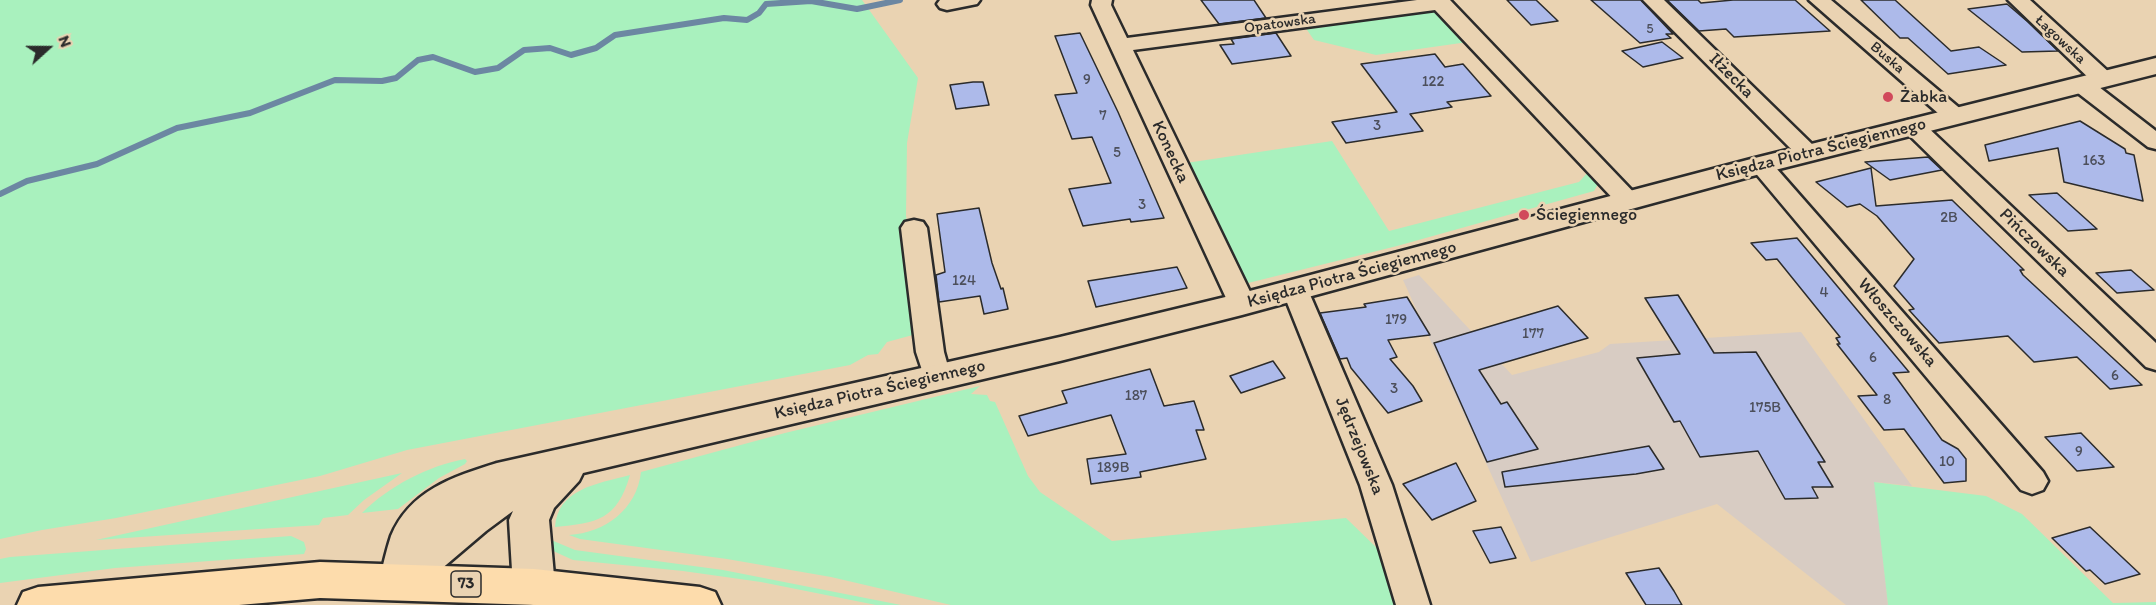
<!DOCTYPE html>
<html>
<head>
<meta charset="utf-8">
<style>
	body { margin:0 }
	#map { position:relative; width:2156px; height:605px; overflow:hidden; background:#ead3b2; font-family:Itim,sans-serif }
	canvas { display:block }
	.north { position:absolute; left:18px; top:18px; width:60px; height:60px; -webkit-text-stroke:4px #ead3b2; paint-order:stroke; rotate:69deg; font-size:16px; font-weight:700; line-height:24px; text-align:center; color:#2b2b2b }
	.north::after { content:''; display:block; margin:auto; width:21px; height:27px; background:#2b2b2b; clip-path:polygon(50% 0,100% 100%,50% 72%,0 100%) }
</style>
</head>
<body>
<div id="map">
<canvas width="2156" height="605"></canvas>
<div class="north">N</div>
</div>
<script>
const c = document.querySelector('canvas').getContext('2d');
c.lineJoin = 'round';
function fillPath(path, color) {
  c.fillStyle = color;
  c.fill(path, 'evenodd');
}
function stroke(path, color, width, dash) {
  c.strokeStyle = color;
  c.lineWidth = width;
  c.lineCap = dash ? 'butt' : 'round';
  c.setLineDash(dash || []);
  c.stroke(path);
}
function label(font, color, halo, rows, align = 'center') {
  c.font = font + ' Itim,sans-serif';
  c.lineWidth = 5;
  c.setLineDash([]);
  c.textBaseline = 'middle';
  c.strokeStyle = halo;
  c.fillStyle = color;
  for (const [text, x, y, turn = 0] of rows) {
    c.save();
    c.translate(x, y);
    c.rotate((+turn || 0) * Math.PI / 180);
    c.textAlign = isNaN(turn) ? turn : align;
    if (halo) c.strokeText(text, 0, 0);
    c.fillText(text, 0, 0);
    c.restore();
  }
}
const built = new Path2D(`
	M 1419,275 L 1512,375 L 1599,352 L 1610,344 L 1801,332 L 1912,486 L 1875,482 L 1888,605 L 1846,605 L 1717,504 L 1531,562 L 1403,280 Z`);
const green = new Path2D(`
	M 0,0 L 862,0 L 918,78 L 907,143 L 906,215 L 920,333 L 887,342 L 878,354 L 868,355 L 850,365 L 407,450 L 320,476 L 116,518 L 42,530 L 0,539 Z
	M 1436,10 L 1468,42 L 1376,55 L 1314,40 L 1305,27 Z
	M 1332,141 L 1389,231 L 1579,182 L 1589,171 L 1598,184 L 1594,191 L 1397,246 L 1248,283 L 1239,276 L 1186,163 Z
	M 980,386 L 971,394 L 987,395 L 990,401 L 995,402 L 1028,476 L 1040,492 L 1112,541 L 1346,518 L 1382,553 L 1398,605 L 951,605 L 831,577 L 727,559 L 580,539 L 569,535 C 605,533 637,509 641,472 L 785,433 Z
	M 465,459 L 467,461 L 465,464 L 439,478 L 398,509 L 362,513 C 389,486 428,466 465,459 Z
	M 402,473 L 364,500 L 348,515 L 323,518 L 319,525 L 96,540 Z
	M 630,475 C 617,520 597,523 555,527 C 558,489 596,484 630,475 Z
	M 1874,482 L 1986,496 L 2022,514 L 2113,603 L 2156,602 L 2156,605 L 1888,605 Z
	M 291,536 L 304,542 L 306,549 L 304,554 L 115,568 L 0,583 L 0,559 L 10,557 Z
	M 544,537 L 575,550 L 723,570 L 901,605 L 876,605 L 761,582 L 683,571 L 573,560 L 551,550 Z`);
const stream = new Path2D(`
	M 0,194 L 27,181 L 97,164 L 177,128 L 250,113 L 335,80 L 382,81 L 396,78 L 418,60 L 433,57 L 475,72 L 498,68 L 524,50 L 550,48 L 571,55 L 596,48 L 615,35 L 724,18 L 747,20 L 759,13 L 766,4 L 811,1 L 857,9 L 900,0`);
const building = new Path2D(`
	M 1201,0 L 1254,0 L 1266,18 L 1219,24 Z
	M 1507,0 L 1536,0 L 1558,21 L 1531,25 Z
	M 1591,0 L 1641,0 L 1673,34 L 1666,34 L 1671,38 L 1640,43 Z
	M 1667,0 L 1698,0 L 1701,3 L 1733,0 L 1795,0 L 1830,31 L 1734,37 L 1726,29 L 1699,31 Z
	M 1861,0 L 1895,0 L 1951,51 L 1979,47 L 2006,65 L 1948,74 L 1908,38 L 1900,38 Z
	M 2007,4 L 2028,22 L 2058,51 L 2022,52 L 1968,9 Z
	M 1080,33 L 1118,112 L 1164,218 L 1131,222 L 1130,219 L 1083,226 L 1069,189 L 1111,183 L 1092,137 L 1072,139 L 1055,95 L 1077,93 L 1055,36 Z
	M 1276,33 L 1291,56 L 1232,64 L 1220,45 L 1234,44 L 1231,39 Z
	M 1662,42 L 1683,58 L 1643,67 L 1622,51 Z
	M 1435,54 L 1445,67 L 1463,64 L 1491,96 L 1447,102 L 1452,107 L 1410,114 L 1423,131 L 1346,143 L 1332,122 L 1397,112 L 1361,64 Z
	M 973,82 L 983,82 L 989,105 L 956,109 L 950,85 Z
	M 2080,121 L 2125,149 L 2126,153 L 2134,155 L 2143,201 L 2064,182 L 2058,148 L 1989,161 L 1985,145 Z
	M 1928,157 L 1942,170 L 1890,180 L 1865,162 Z
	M 1871,168 L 1876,206 L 1952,200 L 2024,270 L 2020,270 L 2023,275 L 2142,385 L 2110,389 L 2077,357 L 2034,362 L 2008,336 L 1939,343 L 1909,310 L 1914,309 L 1894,286 L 1914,259 L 1877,216 L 1860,204 L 1847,207 L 1816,182 Z
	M 2057,193 L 2097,229 L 2068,231 L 2029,195 Z
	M 979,208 L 992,263 L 1001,289 L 1003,288 L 1008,309 L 984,314 L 980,296 L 939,302 L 936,275 L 945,272 L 937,214 Z
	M 1797,238 L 1909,372 L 1893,373 L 1942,440 L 1958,449 L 1966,459 L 1966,481 L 1944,483 L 1904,429 L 1884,430 L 1858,396 L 1877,395 L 1837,344 L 1840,344 L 1836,338 L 1840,337 L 1777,259 L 1766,260 L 1751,243 Z
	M 1177,267 L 1187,288 L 1096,307 L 1088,281 Z
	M 2131,270 L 2154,290 L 2117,293 L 2096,273 Z
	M 1678,295 L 1714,353 L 1756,352 L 1825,462 L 1818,462 L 1833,487 L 1812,487 L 1818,498 L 1785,499 L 1758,451 L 1700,457 L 1680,421 L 1674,422 L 1637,358 L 1680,354 L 1645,298 Z
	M 1407,297 L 1430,335 L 1388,340 L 1397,357 L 1390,359 L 1413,386 L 1422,401 L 1388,413 L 1351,368 L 1347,358 L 1340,359 L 1320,313 L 1366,307 L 1364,304 Z
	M 1558,306 L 1588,338 L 1479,370 L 1501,404 L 1507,402 L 1538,449 L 1487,462 L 1434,343 Z
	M 1273,361 L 1285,378 L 1241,393 L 1230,376 Z
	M 1150,369 L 1164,406 L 1194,401 L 1204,430 L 1196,430 L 1206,459 L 1140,472 L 1141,477 L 1091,484 L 1087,459 L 1126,454 L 1111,415 L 1028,436 L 1019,416 L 1067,403 L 1062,391 Z
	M 2081,433 L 2114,467 L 2077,471 L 2045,437 Z
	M 1649,446 L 1664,469 L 1636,474 L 1505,487 L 1502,472 Z
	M 1456,463 L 1476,501 L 1432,520 L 1403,484 Z
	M 1501,527 L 1516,558 L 1490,563 L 1473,531 Z
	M 2090,527 L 2140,574 L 2105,584 L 2090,570 L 2086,571 L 2052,538 Z
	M 1659,568 L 1674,591 L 1682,605 L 1646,605 L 1626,573 Z`);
const street = new Path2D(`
	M 940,0 L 980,0 L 977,4 L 947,10 L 940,8 L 937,4 Z
	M 1092,0 L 1112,0 L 1111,5 L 1127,38 L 1417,0 L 1450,0 L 1641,200 L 1638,206 L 1629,208 L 1620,206 L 1435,10 L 1133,50 L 1256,304 L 1252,311 L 1242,313 L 1232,311 L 1091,5 Z
	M 1643,0 L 1664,0 L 1816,148 L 1820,153 L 1816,158 L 1808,160 L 1800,158 Z
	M 1809,0 L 1831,0 L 1963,111 L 1966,116 L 1963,121 L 1955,123 L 1947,121 Z
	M 2008,0 L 2030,0 L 2111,74 L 2114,79 L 2111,84 L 2103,86 L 2095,84 Z
	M 2082,78 L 2090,80 L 2156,131 L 2156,149 L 2148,147 L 2074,90 L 2071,85 L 2074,80 Z
	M 1913,119 L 1921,121 L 2156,343 L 2156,370 L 2146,367 L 1905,131 L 1902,126 L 1905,121 Z
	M 1761,158 L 1769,160 L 2043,472 L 2048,481 L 2043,490 L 2032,494 L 2021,490 L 1753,170 L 1749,165 L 1753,160 Z
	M 914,220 L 923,222 L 927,228 L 944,352 L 951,377 L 947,385 L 937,388 L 927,385 L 916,352 L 901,228 L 905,222 Z
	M 1295,281 L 1304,284 L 1308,290 L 1392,485 L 1430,605 L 1396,605 L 1360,485 L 1282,290 L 1286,284 Z`);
const secondary = new Path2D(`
	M 2156,58 L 2156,74 L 1771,171 L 1242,315 L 1060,361 L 583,473 L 579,481 L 554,508 L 549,520 L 555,587 L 549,600 L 534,605 L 519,600 L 513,587 L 509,520 L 513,511 L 486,531 L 413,593 L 399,599 L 385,593 L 379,581 C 383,566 386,551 391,536 C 410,490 453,477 497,463 L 1060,337 L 1242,293 L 1751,159 Z`);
const primary = new Path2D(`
	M 320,562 L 534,569 L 700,587 L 715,592 L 721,605 L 536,605 L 320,598 L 239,605 L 17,605 L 23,592 L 38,587 Z`);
const markers = [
	[1888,97,6,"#d1495b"],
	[1524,215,6,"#d1495b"]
];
const farNumbernames = [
	["5",1650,29]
];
const farStreetnames = [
	["Opatowska",1280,24,-8],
	["Łagowska",2060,40,43],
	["Buska",1887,58,41]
];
const numberNames = [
	["9",1087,80],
	["122",1433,82],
	["7",1103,116],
	["3",1377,126],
	["5",1117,153],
	["163",2094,161],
	["3",1142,205],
	["2B",1949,218],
	["124",964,281],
	["4",1824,293],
	["179",1396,320],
	["177",1533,334],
	["6",1873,358],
	["6",2115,376],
	["3",1394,389],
	["187",1136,396],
	["8",1887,400],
	["175B",1765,408],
	["9",2079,452],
	["10",1947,462],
	["189B",1113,468]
];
const shields = [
	[466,584,30]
];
const shieldNames = [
	["73",466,584]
];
const streetNames = [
	["Iłżecka",1731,76,45],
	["Księdza Piotra Ściegiennego",1821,150,-14],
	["Konecka",1170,152,65],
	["Pińczowska",2034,243,44],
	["Księdza Piotra Ściegiennego",1352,275,-15],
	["Włoszczowska",1897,323,49],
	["Księdza Piotra Ściegiennego",880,390,-13],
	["Jędrzejowska",1359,446,68]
];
const poiNames = [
	["Żabka",1900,97],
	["Ściegiennego",1536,215]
];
fillPath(built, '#d8ccc3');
fillPath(green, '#a9f1be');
stroke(stream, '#6c87a2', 6);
fillPath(building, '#adbaea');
stroke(building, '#2b2b2b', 1.5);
stroke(street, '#2b2b2b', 5);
stroke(secondary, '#2b2b2b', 5);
stroke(primary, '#2b2b2b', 5);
fillPath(street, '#ead3b2');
fillPath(secondary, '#ead3b2');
fillPath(primary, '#fddcac');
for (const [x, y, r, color] of markers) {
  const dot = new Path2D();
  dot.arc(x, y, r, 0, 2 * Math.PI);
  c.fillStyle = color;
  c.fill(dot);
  stroke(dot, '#ead3b2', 2);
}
label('14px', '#4c4f5b', null, farNumbernames);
label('15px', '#2b2b2b', '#ead3b2', farStreetnames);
label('15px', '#4c4f5b', null, numberNames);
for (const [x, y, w] of shields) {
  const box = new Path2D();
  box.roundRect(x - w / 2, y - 13, w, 26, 4.5);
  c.fillStyle = '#ead3b2';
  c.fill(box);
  stroke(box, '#2b2b2b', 1.5);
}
label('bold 16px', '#2b2b2b', null, shieldNames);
label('18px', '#2b2b2b', '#ead3b2', streetNames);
label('18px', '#2b2b2b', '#ead3b2', poiNames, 'left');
</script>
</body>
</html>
